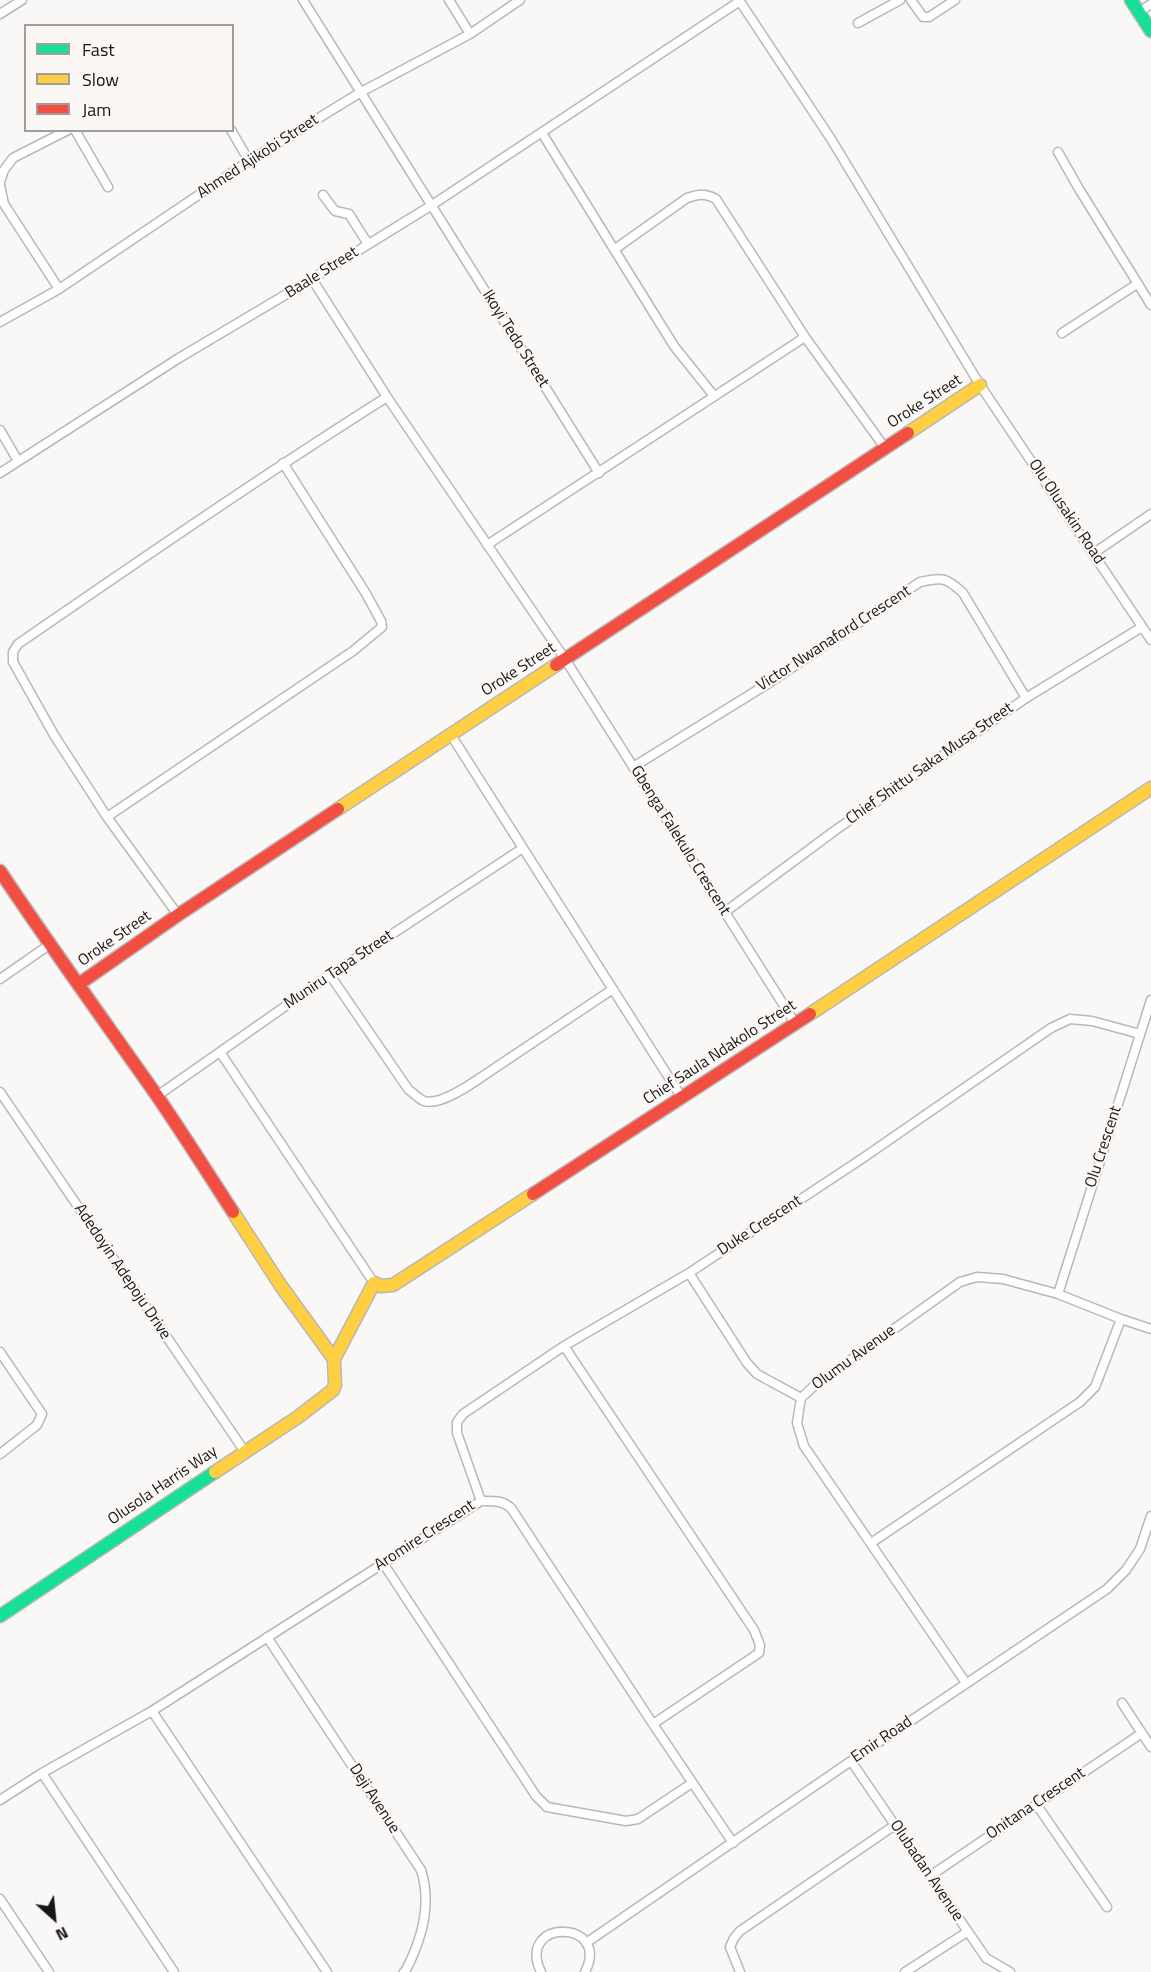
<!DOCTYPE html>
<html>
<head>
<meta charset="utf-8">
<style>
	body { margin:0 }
	#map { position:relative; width:1151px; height:1972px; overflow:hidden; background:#faf8f6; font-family:"Titillium Web",sans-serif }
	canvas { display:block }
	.legend { position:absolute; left:24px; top:24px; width:210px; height:108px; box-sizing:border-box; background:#fbf7f5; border:2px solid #a09d9c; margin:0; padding:8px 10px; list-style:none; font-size:18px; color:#171616 }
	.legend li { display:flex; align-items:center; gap:12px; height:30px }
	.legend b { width:30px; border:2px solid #a09d9c }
	.north { position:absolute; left:24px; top:1888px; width:60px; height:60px; -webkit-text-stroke:4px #fbf7f5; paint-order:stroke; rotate:153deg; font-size:16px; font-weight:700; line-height:24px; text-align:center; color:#171616 }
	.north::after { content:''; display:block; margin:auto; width:21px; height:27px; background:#171616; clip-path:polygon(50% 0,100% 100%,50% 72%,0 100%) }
</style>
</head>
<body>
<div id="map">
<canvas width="1151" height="1972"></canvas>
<ul class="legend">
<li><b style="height:8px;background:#16e098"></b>Fast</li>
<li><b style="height:8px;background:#ffcf43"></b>Slow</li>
<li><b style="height:8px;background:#f24e42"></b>Jam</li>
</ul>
<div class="north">N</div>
</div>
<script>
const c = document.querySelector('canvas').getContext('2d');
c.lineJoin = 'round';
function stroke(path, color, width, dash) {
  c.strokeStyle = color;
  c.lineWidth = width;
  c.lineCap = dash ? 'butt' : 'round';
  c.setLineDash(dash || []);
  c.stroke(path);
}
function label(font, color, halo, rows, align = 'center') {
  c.font = font + ' "Titillium Web",sans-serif';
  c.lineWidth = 4.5;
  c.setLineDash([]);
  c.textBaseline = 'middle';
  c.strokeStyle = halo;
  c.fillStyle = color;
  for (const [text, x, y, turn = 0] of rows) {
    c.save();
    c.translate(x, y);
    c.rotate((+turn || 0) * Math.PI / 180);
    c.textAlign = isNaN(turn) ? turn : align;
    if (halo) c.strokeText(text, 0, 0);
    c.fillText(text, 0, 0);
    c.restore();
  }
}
const street = new Path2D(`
	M 303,0 L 599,473
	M 449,0 L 470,34
	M 739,0 L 831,139 L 980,385 L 1151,640
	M 911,0 L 923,17 L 929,17 L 955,0
	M 1139,12 L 1151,4
	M 0,14 L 22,0
	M 858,23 L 900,0
	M 75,130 L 108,187
	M 231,130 L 249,161
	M 542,133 L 674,346 L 714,396
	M 1058,152 L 1079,189 L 1151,305
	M 0,182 L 4,170 L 13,158 L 68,130
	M 0,185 L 4,204 L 59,289
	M 323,195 L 335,211 L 349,214 L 368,244
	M 615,249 L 687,198 C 699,194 705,193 716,199 L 805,337
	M 312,279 L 387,397 L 565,659 L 795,1023
	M 0,322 L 59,289 L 249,161 L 361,92 L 470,34 L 520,0
	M 1062,333 L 1137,284
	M 0,430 L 18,461
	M 0,473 L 179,358 L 312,279 L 432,205 L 740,1
	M 487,545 L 805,337 L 885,448
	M 1094,553 L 1151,514
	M 451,735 L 682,1098
	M 633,767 L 769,683 L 920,582 C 942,577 946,577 963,593 L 1026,698
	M 107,817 L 54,735 L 13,662 L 13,652 L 18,644 C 140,560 262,476 387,397
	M 725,912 L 837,829 L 1026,698 L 1142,627
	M 178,915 L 107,817 L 353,651 L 382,627 L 381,621 L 365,592 L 283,463
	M 330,975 L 408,1089 C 413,1093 419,1099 424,1101 C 440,1106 470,1085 483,1076 L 613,989
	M 0,979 L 49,945
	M 220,1052 L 374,1283
	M 0,1092 L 245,1452
	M 157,1096 L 330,975 L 523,848
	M 689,1273 L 747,1363 L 757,1374 L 801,1398
	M 1058,1294 L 1151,1000
	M 564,1346 L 754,1630 L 760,1645 L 759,1653 L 653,1724
	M 0,1352 L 42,1414 L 37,1425 L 0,1454
	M 481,1501 L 457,1433 L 457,1422 L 463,1414 L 564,1346 L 689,1273 L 863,1158 L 1051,1028 L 1070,1019 L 1092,1021 L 1140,1034
	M 871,1543 L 1080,1402 L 1095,1387 L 1121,1319
	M 383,1563 L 536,1796 L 547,1807 L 626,1821 L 638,1819 L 692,1783
	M 267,1637 L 421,1870 C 432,1904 422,1939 406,1970 L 404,1972
	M 966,1683 L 804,1446 L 797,1423 L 801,1398 L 814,1386 L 960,1282 L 977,1277 L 1003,1279 L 1058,1294 L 1121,1319 L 1151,1329
	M 1122,1703 L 1151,1747
	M 152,1711 L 327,1972
	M 851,1761 L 986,1958 L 1010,1972
	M 42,1773 L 174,1972
	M 0,1800 L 42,1773 L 152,1711 L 481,1501 C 493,1501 502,1500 511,1508 L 653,1724 L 733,1843
	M 1036,1804 L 1107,1907
	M 930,1876 L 1142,1733
	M 0,1899 L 49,1972
	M 586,1943 L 851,1761 L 1107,1589 L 1126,1570 L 1140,1549 L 1151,1516
	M 541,1972 C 515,1918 612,1919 585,1972
	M 740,1972 L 730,1947 L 734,1938 L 740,1931 L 895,1825
	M 905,1972 L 967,1932`);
const fast = new Path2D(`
	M 1131,0 L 1151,31
	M 0,1616 L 215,1472`);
const slow = new Path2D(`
	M 908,433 L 980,385
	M 338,809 L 556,665
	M 810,1014 L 1151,788
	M 334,1359 L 374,1283 L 381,1286 L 393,1285 L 533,1194
	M 215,1472 L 298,1417 L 333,1390 L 335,1385 L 334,1359 L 281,1286 L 233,1212`);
const jam = new Path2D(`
	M 556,665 L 908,433
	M 0,871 C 50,946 103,1019 155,1093 C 182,1132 207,1172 233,1212
	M 79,984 L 178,915 L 338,809
	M 533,1194 L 810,1014`);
const streetNames = [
	["Ahmed Ajikobi Street",258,157,-33],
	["Baale Street",322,273,-32],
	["Ikoyi Tedo Street",515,339,58],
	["Oroke Street",925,402,-33],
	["Olu Olusakin Road",1066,512,56],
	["Victor Nwanaford Crescent",834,639,-33],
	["Oroke Street",519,670,-33],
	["Chief Shittu Saka Musa Street",930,764,-35],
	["Gbenga Falekulo Crescent",680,841,58],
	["Oroke Street",115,939,-35],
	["Muniru Tapa Street",339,970,-34],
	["Chief Saula Ndakolo Street",720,1053,-33],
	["Olu Crescent",1104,1147,-72],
	["Duke Crescent",760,1226,-33],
	["Adedoyin Adepoju Drive",122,1272,56],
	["Olumu Avenue",854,1358,-36],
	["Olusola Harris Way",163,1486,-34],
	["Aromire Crescent",425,1536,-33],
	["Emir Road",882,1740,-34],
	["Deji Avenue",374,1799,57],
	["Onitana Crescent",1036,1804,-34],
	["Olubadan Avenue",926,1871,56]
];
stroke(street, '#b9b8b7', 11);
stroke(fast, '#b9b8b7', 15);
stroke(slow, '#b9b8b7', 15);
stroke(jam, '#b9b8b7', 15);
stroke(street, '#fefefe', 8);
stroke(fast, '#16e098', 12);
stroke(slow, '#ffcf43', 12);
stroke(jam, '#f24e42', 12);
label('16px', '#171616', '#fbf7f5', streetNames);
</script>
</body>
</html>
